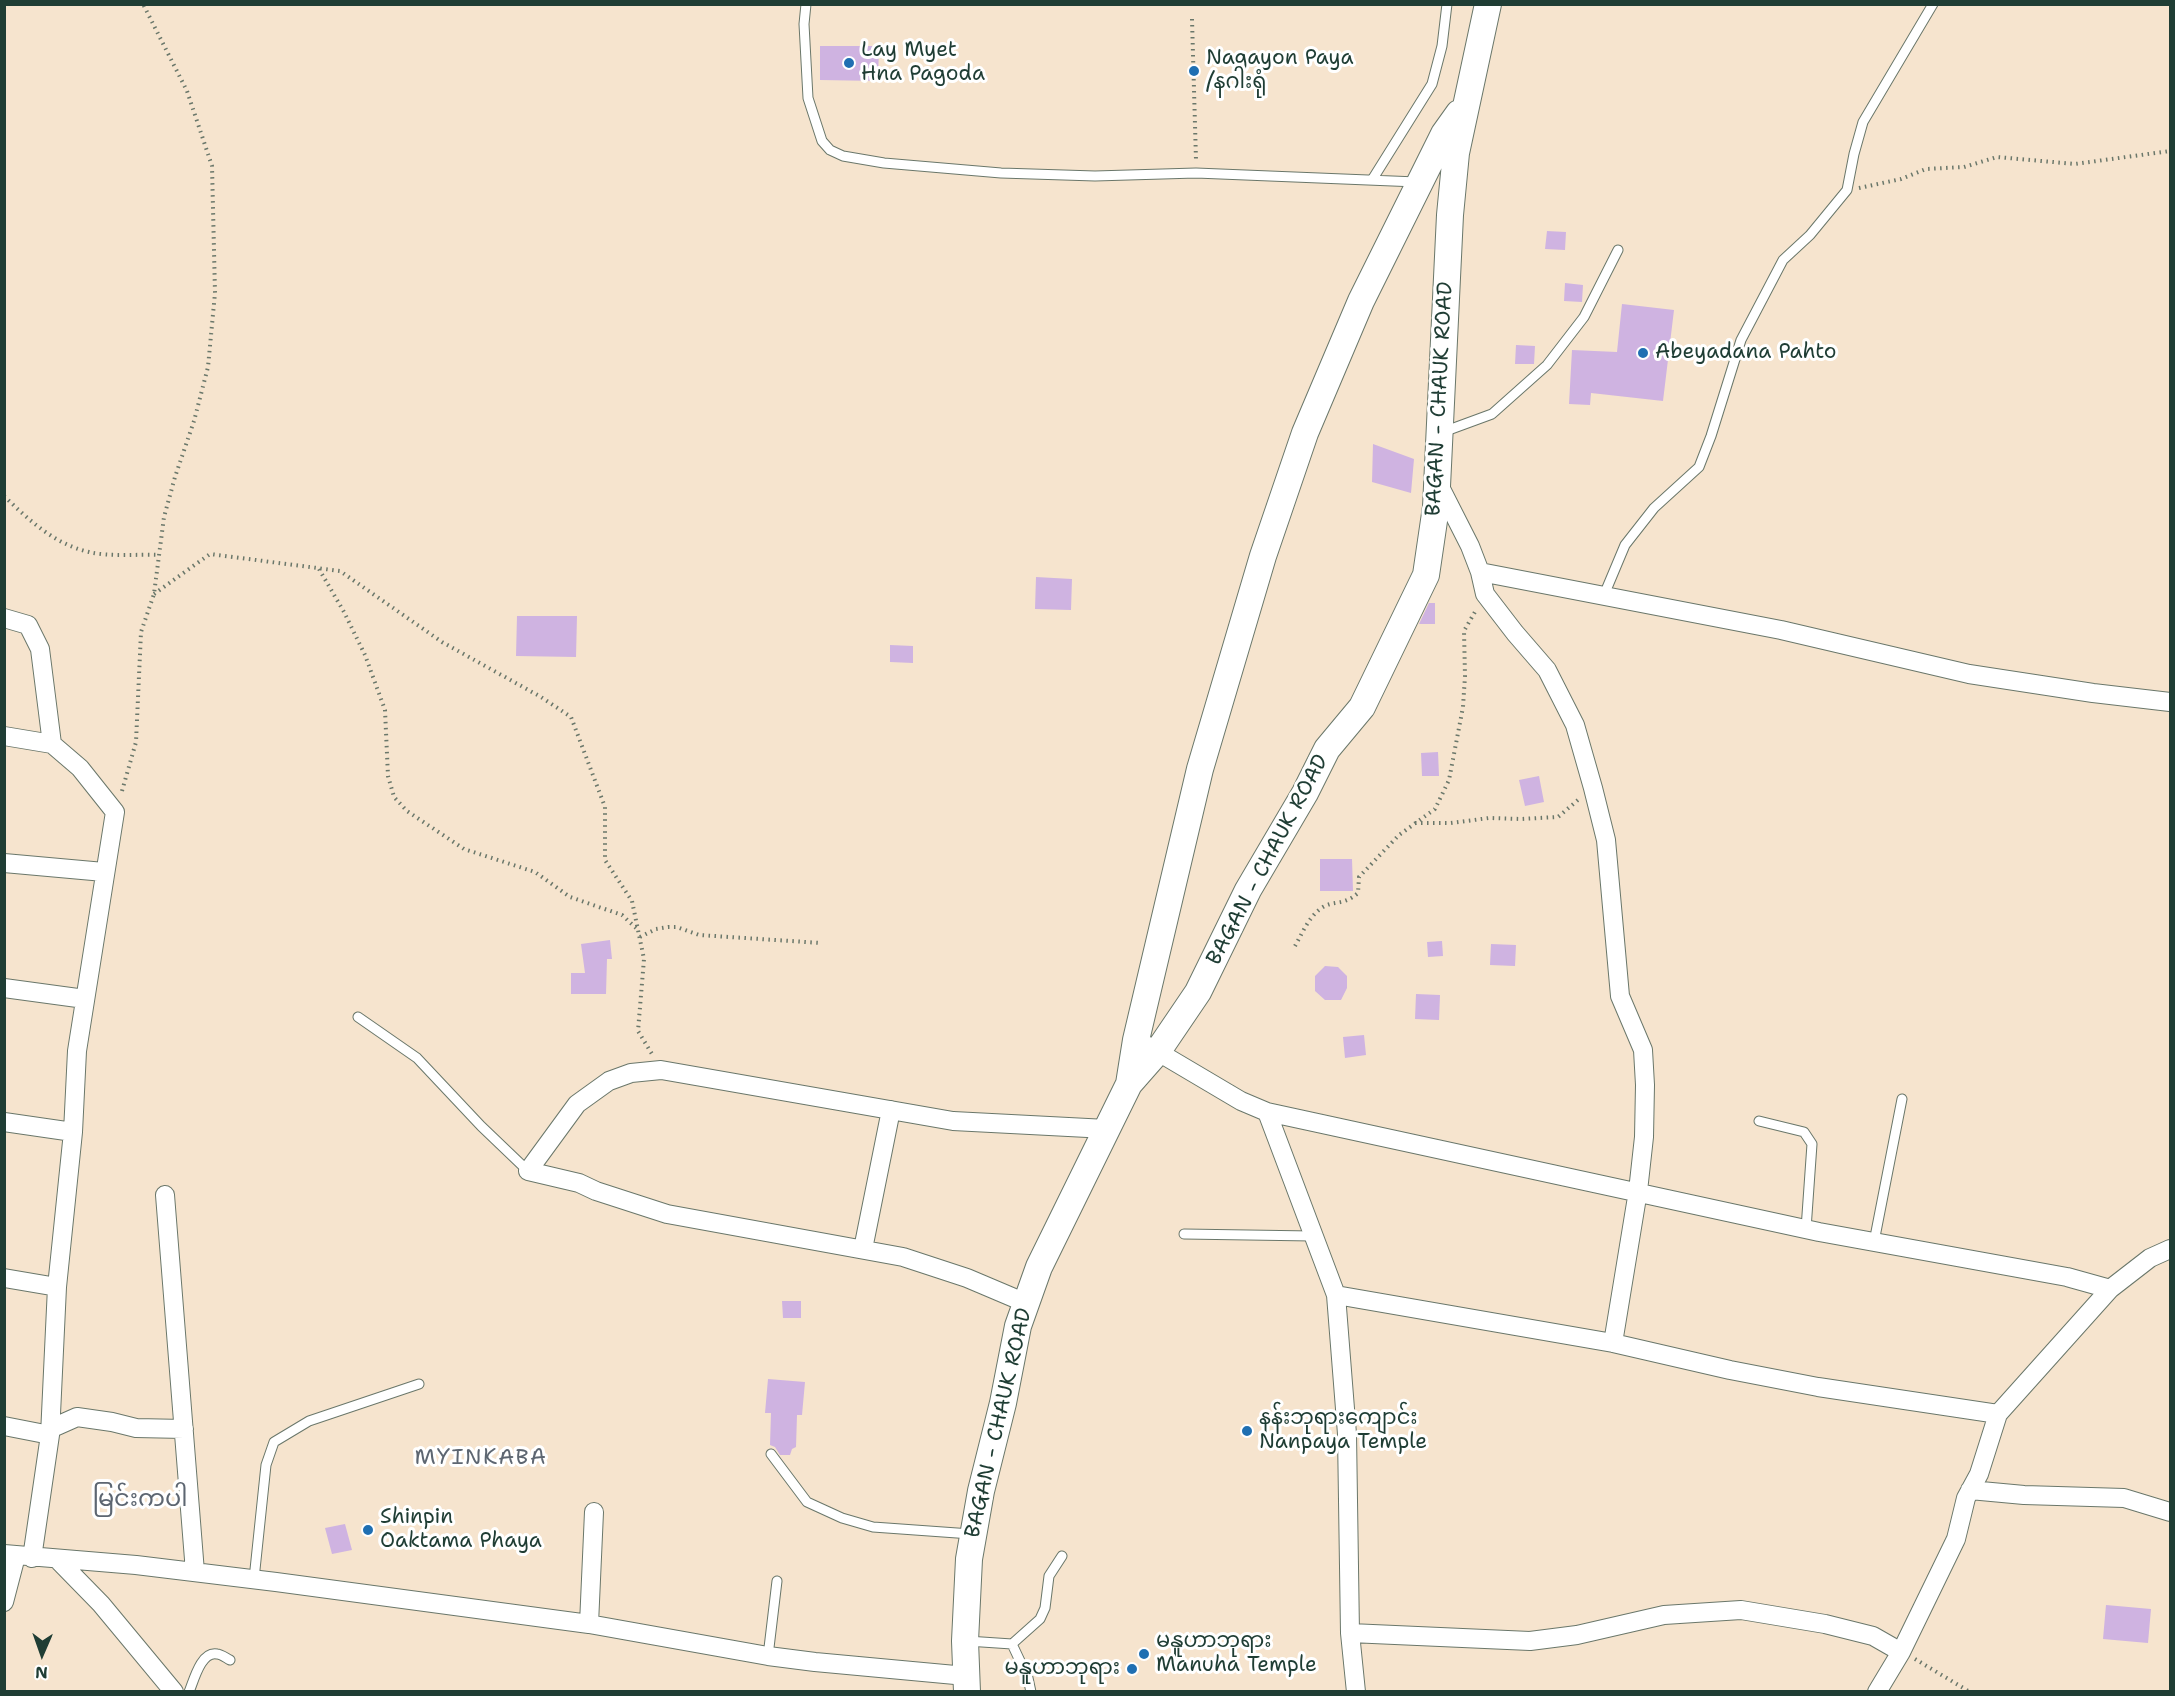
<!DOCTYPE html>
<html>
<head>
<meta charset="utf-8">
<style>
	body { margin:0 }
	#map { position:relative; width:2175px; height:1696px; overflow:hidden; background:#f6e4ce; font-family:"Shantell Sans",sans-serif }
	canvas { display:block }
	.frame { position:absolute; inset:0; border:6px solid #1f3d34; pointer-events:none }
	.north { position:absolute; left:12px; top:1624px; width:60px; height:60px; -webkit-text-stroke:4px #fff; paint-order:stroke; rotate:182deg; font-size:16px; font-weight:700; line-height:24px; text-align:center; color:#1f3d34 }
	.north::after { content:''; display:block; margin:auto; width:21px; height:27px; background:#1f3d34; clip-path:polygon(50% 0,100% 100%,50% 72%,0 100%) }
</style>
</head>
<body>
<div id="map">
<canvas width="2175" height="1696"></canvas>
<div class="frame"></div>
<div class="north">N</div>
</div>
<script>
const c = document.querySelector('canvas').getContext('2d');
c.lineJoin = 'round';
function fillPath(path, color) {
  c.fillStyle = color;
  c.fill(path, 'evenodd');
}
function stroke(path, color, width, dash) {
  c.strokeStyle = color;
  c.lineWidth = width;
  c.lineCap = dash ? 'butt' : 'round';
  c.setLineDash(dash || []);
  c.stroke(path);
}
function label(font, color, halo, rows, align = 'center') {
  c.font = font + ' "Shantell Sans","Noto Sans Myanmar",sans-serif';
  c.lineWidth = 6;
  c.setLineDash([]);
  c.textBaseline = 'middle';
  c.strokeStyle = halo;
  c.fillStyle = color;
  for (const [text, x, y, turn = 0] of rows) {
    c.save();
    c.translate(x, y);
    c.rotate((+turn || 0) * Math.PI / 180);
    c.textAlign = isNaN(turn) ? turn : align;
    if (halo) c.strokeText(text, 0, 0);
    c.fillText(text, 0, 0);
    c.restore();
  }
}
const building = new Path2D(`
	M 820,46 L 879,46 L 878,81 L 820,80 Z
	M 1547,231 L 1566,232 L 1565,250 L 1545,249 Z
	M 1565,283 L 1583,285 L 1582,302 L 1564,301 Z
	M 1622,304 L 1674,310 L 1663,401 L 1591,393 L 1590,405 L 1569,404 L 1572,350 L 1617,352 Z
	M 1516,345 L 1535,346 L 1534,364 L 1515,364 Z
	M 1373,444 L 1414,459 L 1411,493 L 1372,482 Z
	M 1036,577 L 1072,579 L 1071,610 L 1035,609 Z
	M 1429,603 L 1435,603 L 1435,624 L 1419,624 Z
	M 517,616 L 577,616 L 576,657 L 516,656 Z
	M 890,645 L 913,646 L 913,663 L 890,662 Z
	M 1438,752 L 1439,776 L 1422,776 L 1421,753 Z
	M 1539,776 L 1544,802 L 1525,806 L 1519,780 Z
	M 1320,859 L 1352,859 L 1353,891 L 1320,891 Z
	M 610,940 L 612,959 L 607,959 L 606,994 L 571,994 L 571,973 L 585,973 L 581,944 Z
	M 1442,941 L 1443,956 L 1428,957 L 1427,942 Z
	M 1491,944 L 1516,945 L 1515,966 L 1490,965 Z
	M 1325,966 L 1338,967 L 1347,976 L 1347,988 L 1341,1000 L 1325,1000 L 1315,991 L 1315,976 Z
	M 1416,994 L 1440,995 L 1439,1020 L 1415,1019 Z
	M 1364,1035 L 1366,1055 L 1345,1058 L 1343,1037 Z
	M 782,1301 L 801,1301 L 801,1318 L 783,1318 Z
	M 768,1379 L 805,1382 L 802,1415 L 797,1415 L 796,1447 L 792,1449 L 790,1455 L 780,1455 L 775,1447 L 770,1445 L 771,1413 L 765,1413 Z
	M 345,1524 L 352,1550 L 332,1554 L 325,1528 Z
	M 2106,1605 L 2151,1609 L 2148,1643 L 2103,1639 Z`);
const path = new Path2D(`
	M 1192,19 L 1196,160
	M 1859,188 L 1901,179 L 1926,169 L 1964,167 L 1997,157 L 2075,164 L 2170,151
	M 4,496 C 29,520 54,544 89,552 C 109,557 138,554 159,555
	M 319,569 L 344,612 L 365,655 L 385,710 L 388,776 L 394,797 L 407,811 L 464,849 L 535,872 L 570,897 L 622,915 L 636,928
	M 154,594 L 210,554 L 340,571 L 442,642 L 541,697 L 571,717 L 605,807 L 605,860 L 632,901 L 644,959 L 638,1031 L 652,1054
	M 122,791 L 136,742 L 141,632 L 154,594 L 164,517 L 175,477 L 194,421 L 208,367 L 215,293 L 212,166 L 187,91 L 143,4
	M 1415,823 L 1451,823 L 1489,818 L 1521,819 L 1558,817 L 1578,800
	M 640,937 L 656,929 L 668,927 L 677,927 L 699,935 L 821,943
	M 1295,946 C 1303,932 1309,916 1323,907 C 1335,900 1343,906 1358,893 L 1359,877 L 1399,835 L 1435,809 L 1449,780 L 1463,707 L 1465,676 L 1464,631 L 1476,610
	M 1915,1659 L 1970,1692`);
const lane = new Path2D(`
	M 806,4 L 804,24 L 808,98 L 822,141 L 830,150 L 843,156 L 884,163 L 1001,173 L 1095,176 L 1196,173 L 1417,182
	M 1372,180 L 1432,84 L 1442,46 L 1447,4
	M 1443,432 L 1492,414 L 1547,365 L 1584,317 L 1618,250
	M 1604,595 L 1625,545 L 1654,508 L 1699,467 L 1711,436 L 1741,340 L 1783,260 L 1810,235 L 1847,190 L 1854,154 L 1863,122 L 1933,4
	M 358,1017 L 417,1058 L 481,1126 L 528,1171
	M 1759,1121 L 1804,1132 L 1812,1144 L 1806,1229
	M 1184,1234 L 1312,1236
	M 1874,1242 L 1902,1099
	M 771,1454 L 807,1502 L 842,1518 L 873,1527 L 971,1534
	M 254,1579 L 266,1465 L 274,1442 L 309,1421 L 419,1384
	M 967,1641 L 1012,1644 L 1040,1619 L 1045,1608 L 1049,1576 L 1062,1556
	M 1012,1644 L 1028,1678 L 1031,1692
	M 768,1656 L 777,1581
	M 189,1692 C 194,1680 201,1651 217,1654 C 221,1654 226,1658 230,1660`);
const street = new Path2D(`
	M 1438,483 L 1470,546 L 1480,572 L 1485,594 L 1515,633 L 1547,670 L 1575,725 L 1593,788 L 1606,840 L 1620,996 L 1643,1050 L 1645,1085 L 1644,1137 L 1638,1191 L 1613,1343
	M 1480,572 L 1781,630 L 1969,674 L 2093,693 L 2170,702
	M 4,618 L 28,625 L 40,649 L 52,744
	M 4,736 L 52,744 L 80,768 L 115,812 L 77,1051 L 73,1132 L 57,1287 L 50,1435 L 32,1558
	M 4,863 L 104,872
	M 4,988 L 85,999
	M 1148,1046 L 1241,1101 L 1267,1112 L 1819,1232 L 2067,1277 L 2110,1289
	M 1267,1112 L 1336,1295 L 1347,1434 L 1350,1633 L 1356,1692
	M 4,1122 L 73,1132
	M 165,1195 L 195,1572
	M 863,1249 L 891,1110
	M 4,1278 L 57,1287
	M 1336,1295 L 1613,1343 L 1730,1370 L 1818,1387 L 1998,1414
	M 1026,1303 L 967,1278 L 903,1257 L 667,1214 L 596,1191 L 579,1183 L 528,1171 L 577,1104 L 609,1081 L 631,1073 L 661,1070 L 953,1121 L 1107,1129
	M 4,1426 L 50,1435
	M 50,1429 L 77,1417 L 112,1422 L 136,1428 L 184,1429
	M 1970,1490 L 2024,1495 L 2124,1498 L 2170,1512
	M 4,1554 L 136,1565 L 276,1582 L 589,1624 L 768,1656 L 815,1662 L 966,1676
	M 58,1560 L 101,1604 L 174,1692
	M 4,1602 L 16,1556
	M 589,1624 L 594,1512
	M 1350,1633 L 1530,1641 L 1577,1635 L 1664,1615 L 1741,1610 L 1825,1624 L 1873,1636 L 1901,1652
	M 1877,1692 L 1901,1652 L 1956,1539 L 1966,1498 L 1979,1474 L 1998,1414 L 2110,1289 L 2150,1258 L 2170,1249`);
const secondary = new Path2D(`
	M 1129,1084 L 1136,1040 L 1200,769 L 1263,556 L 1305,433 L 1361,301 L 1444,134 L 1459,113
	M 967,1692 L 965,1641 L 969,1559 L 981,1491 L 1003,1403 L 1018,1326 L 1039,1267 L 1129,1084 L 1158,1051 L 1198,992 L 1248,890 L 1305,793 L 1327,749 L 1362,707 L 1426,575 L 1436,507 L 1450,215 L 1456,153 L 1488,4`);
const markers = [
	[849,63,6,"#1f6fb2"],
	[1194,71,6,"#1f6fb2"],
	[1643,353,6,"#1f6fb2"],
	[1247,1431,6,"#1f6fb2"],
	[368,1530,6,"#1f6fb2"],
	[1144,1654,6,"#1f6fb2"],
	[1132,1669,6,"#1f6fb2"]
];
const poiNames = [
	["Lay Myet",861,51],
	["Hna Pagoda",861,75],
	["Nagayon Paya",1206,59],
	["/နဂါးရုံ",1206,83],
	["Abeyadana Pahto",1655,353],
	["နန်းဘုရားကျောင်း",1259,1419],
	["Nanpaya Temple",1259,1443],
	["Shinpin",380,1518],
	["Oaktama Phaya",380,1542],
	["မနူဟာဘုရား",1156,1642],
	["Manuha Temple",1156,1666],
	["မနူဟာဘုရား",1120,1669,"right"]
];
const streetNames = [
	["BAGAN - CHAUK ROAD",1440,399,-87],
	["BAGAN - CHAUK ROAD",1268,860,-62],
	["BAGAN - CHAUK ROAD",999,1423,-77]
];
const neighbourhoodNames = [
	["MYINKABA",481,1458]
];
const quarterNames = [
	["မြင်းကပါ",140,1500]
];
fillPath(building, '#cfb3e1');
stroke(lane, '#6a776a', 11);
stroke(street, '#6a776a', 20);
stroke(secondary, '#6a776a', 28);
stroke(path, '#6a776a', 4, [1.5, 4.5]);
stroke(lane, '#fff', 9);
stroke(street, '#fff', 18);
stroke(secondary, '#fff', 26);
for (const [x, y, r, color] of markers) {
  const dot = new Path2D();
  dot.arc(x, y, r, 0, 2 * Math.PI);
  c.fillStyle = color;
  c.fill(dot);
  stroke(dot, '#fff', 2);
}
label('21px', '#1f3d34', '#fff', poiNames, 'left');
label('21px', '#1f3d34', '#fff', streetNames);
c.letterSpacing = '1.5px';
label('22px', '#5d6671', '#fff', neighbourhoodNames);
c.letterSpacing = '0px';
label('24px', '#5d6671', '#fff', quarterNames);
</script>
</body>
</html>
